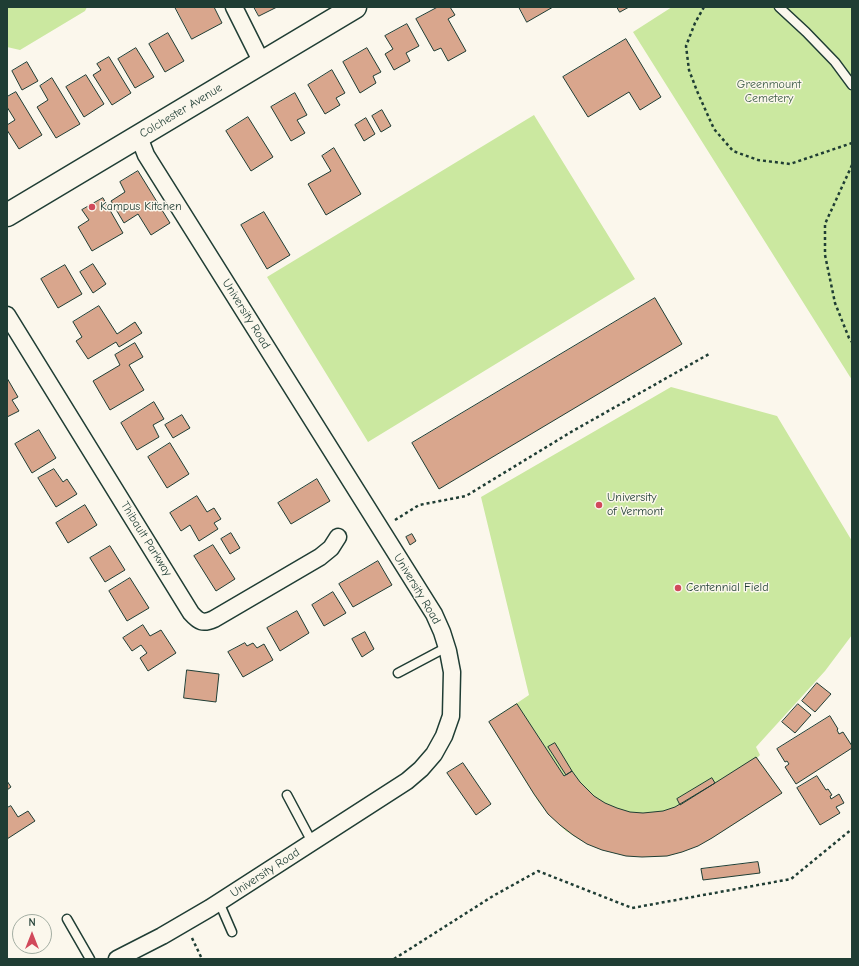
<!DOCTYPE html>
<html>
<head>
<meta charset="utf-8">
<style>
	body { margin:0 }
	#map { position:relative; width:859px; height:966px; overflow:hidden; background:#fbf7ec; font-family:"Comic Neue",sans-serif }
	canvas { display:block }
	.frame { position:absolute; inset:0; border:8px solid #1f3d34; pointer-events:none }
	.north { position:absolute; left:12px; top:914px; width:40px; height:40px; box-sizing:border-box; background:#fbf7ec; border:1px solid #a3ada2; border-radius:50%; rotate:0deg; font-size:11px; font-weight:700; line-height:16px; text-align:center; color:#1f3d34 }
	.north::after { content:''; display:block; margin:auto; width:14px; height:18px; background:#d1495b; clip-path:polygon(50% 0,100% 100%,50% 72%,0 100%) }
</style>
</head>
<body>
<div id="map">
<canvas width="859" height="966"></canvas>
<div class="frame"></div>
<div class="north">N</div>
</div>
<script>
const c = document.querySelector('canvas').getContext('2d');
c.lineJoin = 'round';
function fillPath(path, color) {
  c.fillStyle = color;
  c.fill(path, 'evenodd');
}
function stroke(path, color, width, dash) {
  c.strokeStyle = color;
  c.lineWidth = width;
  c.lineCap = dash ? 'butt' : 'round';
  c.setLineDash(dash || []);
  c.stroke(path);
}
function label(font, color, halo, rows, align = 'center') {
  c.font = font + ' "Comic Neue",sans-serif';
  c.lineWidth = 3;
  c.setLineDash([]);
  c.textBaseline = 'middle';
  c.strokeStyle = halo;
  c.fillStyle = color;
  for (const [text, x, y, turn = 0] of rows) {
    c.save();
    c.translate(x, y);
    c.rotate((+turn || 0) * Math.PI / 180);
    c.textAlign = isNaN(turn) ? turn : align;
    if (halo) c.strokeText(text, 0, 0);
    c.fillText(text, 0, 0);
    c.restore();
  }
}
const green = new Path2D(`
	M 7,7 L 87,7 L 85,11 L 20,50 L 7,47 Z
	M 672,7 L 852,7 L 852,380 L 633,32 Z
	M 534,115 L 635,279 L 368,442 L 267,277 Z
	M 671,387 L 777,416 L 852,541 L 852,635 L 825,671 L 756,747 L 760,755 L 757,758 L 782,793 L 712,838 L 705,842 L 682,852 L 667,856 L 650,857 L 626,856 L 610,852 L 594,847 L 580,840 L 566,831 L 548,814 L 538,801 L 489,722 L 529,695 L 481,497 Z`);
const building = new Path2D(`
	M 175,7 L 214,7 L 222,23 L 192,39 Z
	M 254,7 L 277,7 L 259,16 Z
	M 438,7 L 450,7 L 455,15 L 448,19 L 466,51 L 448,61 L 441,48 L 434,51 L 416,19 Z
	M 519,7 L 553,7 L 527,22 Z
	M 617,7 L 629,7 L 620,12 Z
	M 407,24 L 419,46 L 406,53 L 410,61 L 394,70 L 385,54 L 393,49 L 385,36 Z
	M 168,33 L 184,61 L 165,72 L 149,44 Z
	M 626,39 L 661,97 L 640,110 L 629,92 L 588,117 L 563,77 Z
	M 136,48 L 154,77 L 135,88 L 118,59 Z
	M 367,48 L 381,72 L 373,76 L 376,83 L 360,93 L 343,62 Z
	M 109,57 L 131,93 L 112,105 L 93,75 L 101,70 L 97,64 Z
	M 27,62 L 38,81 L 22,90 L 12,71 Z
	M 332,70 L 345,93 L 336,98 L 340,105 L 325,114 L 308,85 Z
	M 86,75 L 104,104 L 84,117 L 66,87 Z
	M 52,78 L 80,124 L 56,138 L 37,107 L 48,100 L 40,86 Z
	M 16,92 L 42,135 L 19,149 L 7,130 L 7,125 L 15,120 L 7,107 L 7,97 Z
	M 295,93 L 307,115 L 297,120 L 305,133 L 291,141 L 271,107 Z
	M 382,110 L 391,126 L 381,132 L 372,116 Z
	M 248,117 L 273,157 L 251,171 L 226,131 Z
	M 366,118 L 375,134 L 364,141 L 355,125 Z
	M 334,148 L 361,194 L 326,215 L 308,184 L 331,171 L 322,156 Z
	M 138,171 L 170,223 L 151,235 L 138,214 L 124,223 L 111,201 L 125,192 L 120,182 Z
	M 103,198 L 123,233 L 92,251 L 78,227 L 89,220 L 82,210 Z
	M 264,212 L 290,255 L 267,269 L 241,225 Z
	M 93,264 L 106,284 L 93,293 L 80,272 Z
	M 65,265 L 82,294 L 58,308 L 41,279 Z
	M 655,298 L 682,344 L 439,489 L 412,443 Z
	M 99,306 L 117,334 L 135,322 L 142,333 L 119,347 L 116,342 L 88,359 L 76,341 L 82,337 L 73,322 Z
	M 135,343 L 143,357 L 129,365 L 144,390 L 110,410 L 93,381 L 120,365 L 115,355 Z
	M 7,378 L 18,397 L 12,400 L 19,411 L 7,417 Z
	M 154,402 L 164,419 L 153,425 L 159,437 L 137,450 L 121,423 Z
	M 182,415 L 190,428 L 173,438 L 165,425 Z
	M 39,430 L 56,458 L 32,473 L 15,444 Z
	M 170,443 L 189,474 L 167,488 L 148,457 Z
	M 54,469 L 63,482 L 67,479 L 77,494 L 56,507 L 38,478 Z
	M 317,479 L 330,501 L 291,524 L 278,503 Z
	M 197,496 L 207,512 L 214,508 L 221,519 L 214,523 L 218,529 L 199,541 L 190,525 L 181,531 L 170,513 Z
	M 85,505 L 97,525 L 68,543 L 56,523 Z
	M 231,533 L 240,548 L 230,554 L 221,539 Z
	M 412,534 L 416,541 L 410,545 L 406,537 Z
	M 213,545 L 235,579 L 216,591 L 194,556 Z
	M 110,546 L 125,570 L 105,582 L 90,558 Z
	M 378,561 L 392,585 L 353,607 L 339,584 Z
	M 130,578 L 149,608 L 127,621 L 109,591 Z
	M 333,592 L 346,613 L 324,626 L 312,605 Z
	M 297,611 L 309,633 L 280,651 L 267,628 Z
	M 143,625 L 150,636 L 161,630 L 176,653 L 148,671 L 140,658 L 147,653 L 141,645 L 132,651 L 123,638 Z
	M 365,632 L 374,649 L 362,657 L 352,639 Z
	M 245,643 L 247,646 L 253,643 L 257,648 L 264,644 L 273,660 L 243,677 L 228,652 Z
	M 187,670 L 219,674 L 216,702 L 184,698 Z
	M 817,683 L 831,694 L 815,712 L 802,701 Z
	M 517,704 L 564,776 L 572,771 L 580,782 L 594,796 L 605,803 L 617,808 L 630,812 L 643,813 L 663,811 L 675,807 L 715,783 L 756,757 L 782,793 L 712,838 L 698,846 L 682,852 L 667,856 L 642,857 L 626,856 L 602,850 L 587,844 L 573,835 L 560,825 L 548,814 L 534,794 L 489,722 Z
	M 798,704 L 811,715 L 795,733 L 782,722 Z
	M 830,716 L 838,729 L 837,730 L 839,734 L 843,732 L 852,746 L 852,748 L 796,784 L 785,767 L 789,764 L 787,761 L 785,762 L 777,749 Z
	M 555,743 L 572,771 L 566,775 L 548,747 Z
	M 463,763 L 491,804 L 476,815 L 447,773 Z
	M 817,776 L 826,790 L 828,789 L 832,795 L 830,796 L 831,799 L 839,794 L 844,803 L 836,807 L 840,813 L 820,825 L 797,788 Z
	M 712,778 L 715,783 L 680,805 L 677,799 Z
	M 7,781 L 11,787 L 7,790 Z
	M 11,806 L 18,817 L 28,811 L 35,821 L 7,839 L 7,808 Z
	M 758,862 L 760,873 L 703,880 L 701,869 Z`);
const path = new Path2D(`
	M 704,7 L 695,23 L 686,46 L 689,70 L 697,91 L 714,129 L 733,151 L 758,160 L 790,164 L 852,143
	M 852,165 L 825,224 L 825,255 L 835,303 L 849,338 L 852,342
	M 395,520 L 419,505 L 466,496 L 571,432 L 709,354
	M 192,938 L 202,959
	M 394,959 L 493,896 L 538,871 L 632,908 L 791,879 L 852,829`);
const lane = new Path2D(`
	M 779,7 L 806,32 L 835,62 L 852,85
	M 398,673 L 447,647
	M 287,795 L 312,842
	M 219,902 L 232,932
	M 67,919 L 90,959`);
const street = new Path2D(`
	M 234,7 L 262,63
	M 7,315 L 191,613 C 199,622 203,624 214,619 L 320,557 L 331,548 L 338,537
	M 117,959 L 162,936 L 210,908 L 407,781 L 421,769 L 434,754 L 444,736 L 451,716 L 452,672 L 448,651 L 442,632 L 434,614 L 146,155 L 139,137`);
const secondary = new Path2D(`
	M 7,215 L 355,7`);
const markers = [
	[92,207,4,"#d1495b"],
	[599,505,4,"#d1495b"],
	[678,588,4,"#d1495b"]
];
const parkNames = [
	["Greenmount",769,85],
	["Cemetery",769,99]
];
const streetNames = [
	["Colchester Avenue",181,111,-31],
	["University Road",246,314,58],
	["Thibault Parkway",146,539,58],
	["University Road",417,589,59],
	["University Road",265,873,-33]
];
const poiNames = [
	["Kampus Kitchen",100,207],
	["University",607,498],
	["of Vermont",607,512],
	["Centennial Field",686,588]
];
fillPath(green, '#cbe8a0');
fillPath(building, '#d9a68d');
stroke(building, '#1f3d34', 1);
stroke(lane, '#1f3d34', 11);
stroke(street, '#1f3d34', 19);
stroke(secondary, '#1f3d34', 25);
stroke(path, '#1f3d34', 2.5, [3, 3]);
stroke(lane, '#fbf7ec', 8);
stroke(street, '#fbf7ec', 16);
stroke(secondary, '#fbf7ec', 22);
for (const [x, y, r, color] of markers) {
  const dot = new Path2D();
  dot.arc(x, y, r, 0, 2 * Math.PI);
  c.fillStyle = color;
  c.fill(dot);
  stroke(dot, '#fbf7ec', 1.5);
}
label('12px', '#415f4a', '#fbf7ec', parkNames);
label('12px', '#1f3d34', '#fbf7ec', streetNames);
label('12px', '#1f3d34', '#fbf7ec', poiNames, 'left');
</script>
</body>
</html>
